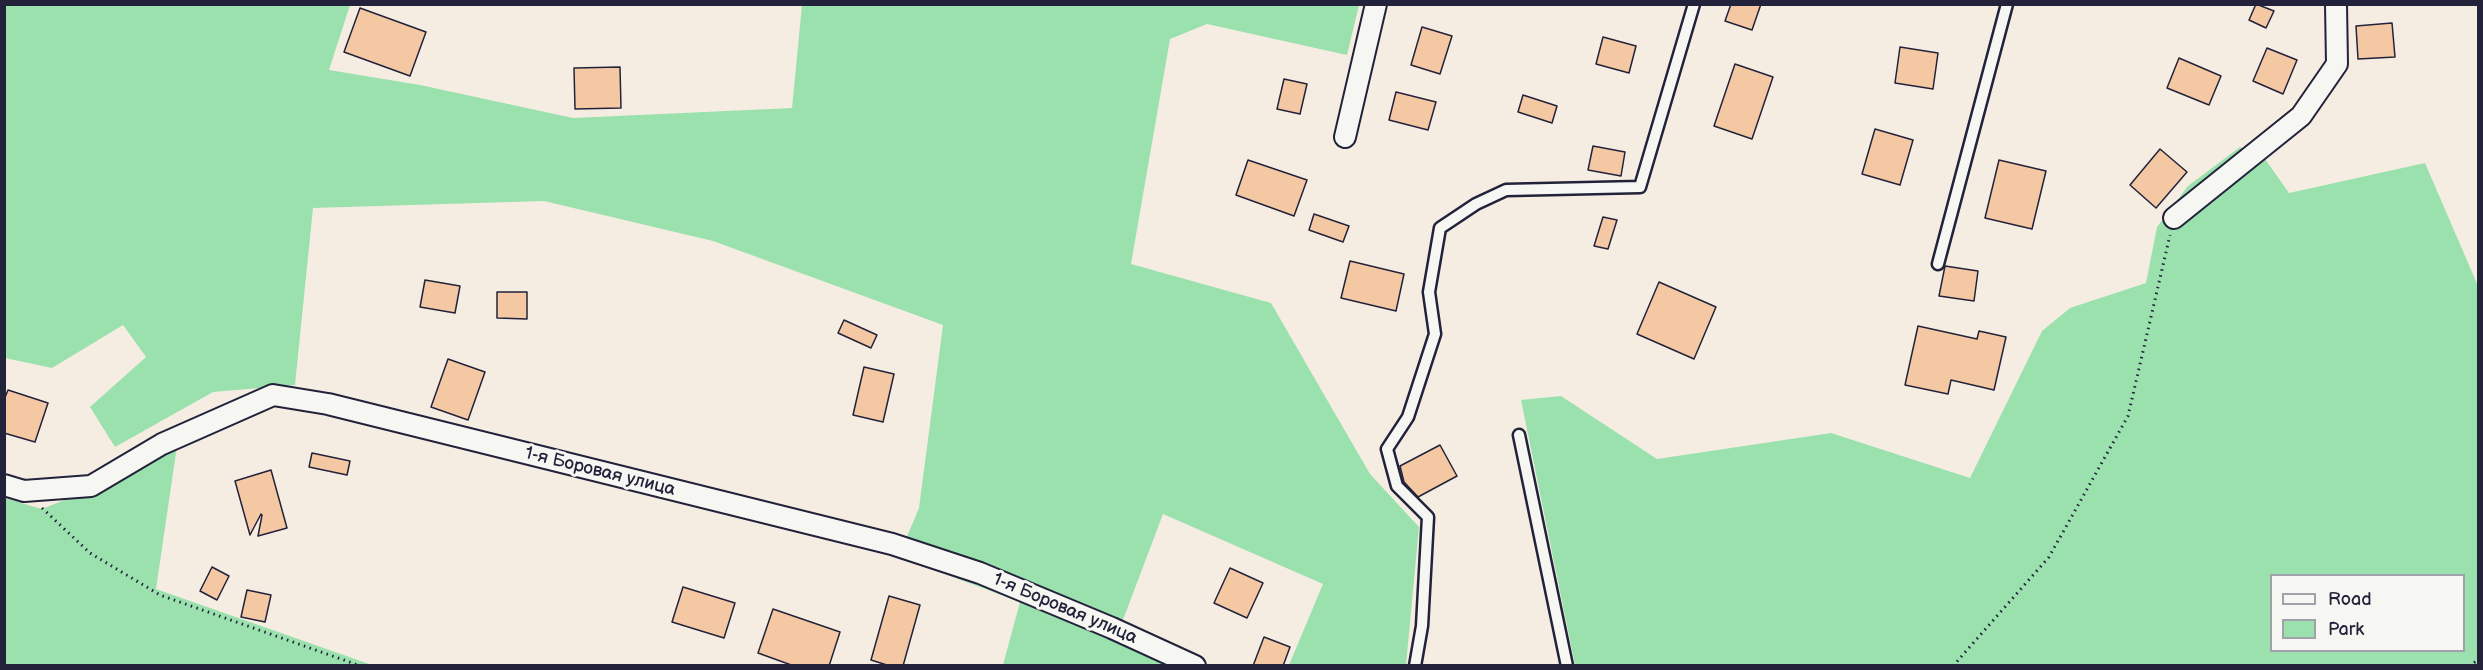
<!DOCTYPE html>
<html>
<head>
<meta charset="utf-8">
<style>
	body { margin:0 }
	#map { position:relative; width:2483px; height:670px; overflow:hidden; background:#f6ede2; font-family:"Balsamiq Sans",sans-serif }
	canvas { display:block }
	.frame { position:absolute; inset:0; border:6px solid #22223b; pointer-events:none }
	.legend { position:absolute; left:2270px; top:574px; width:195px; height:78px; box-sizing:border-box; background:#f6f6f2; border:2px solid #a1a1a9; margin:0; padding:8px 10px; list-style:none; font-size:18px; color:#22223b }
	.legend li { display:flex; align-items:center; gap:12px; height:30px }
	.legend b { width:30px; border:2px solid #a1a1a9 }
</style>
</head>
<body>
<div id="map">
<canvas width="2483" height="670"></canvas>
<div class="frame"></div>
<ul class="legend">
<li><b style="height:8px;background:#f6f6f2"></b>Road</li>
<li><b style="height:16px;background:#9ae1ae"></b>Park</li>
</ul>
</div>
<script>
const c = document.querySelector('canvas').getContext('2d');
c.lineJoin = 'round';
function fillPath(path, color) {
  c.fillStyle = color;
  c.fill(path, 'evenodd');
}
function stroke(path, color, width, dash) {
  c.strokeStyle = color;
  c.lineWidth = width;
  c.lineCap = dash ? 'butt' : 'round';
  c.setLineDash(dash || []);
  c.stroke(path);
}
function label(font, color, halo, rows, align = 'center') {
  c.font = font + ' "Balsamiq Sans",sans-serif';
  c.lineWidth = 6;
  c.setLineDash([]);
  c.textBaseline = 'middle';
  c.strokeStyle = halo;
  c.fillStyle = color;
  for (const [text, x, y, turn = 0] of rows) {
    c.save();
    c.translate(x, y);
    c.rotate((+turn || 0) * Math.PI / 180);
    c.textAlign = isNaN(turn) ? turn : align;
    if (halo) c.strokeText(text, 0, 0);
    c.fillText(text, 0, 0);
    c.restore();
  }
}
const green = new Path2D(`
	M 5,5 L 350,5 L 329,70 L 420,85 L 573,118 L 792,108 L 802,5 L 1359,5 L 1347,55 L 1207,24 L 1170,39 L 1131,264 L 1271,303 L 1370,474 L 1419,527 L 1406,665 L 1289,665 L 1323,584 L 1163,514 L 1118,633 L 1193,665 L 1003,665 L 1020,602 L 905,559 L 906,539 L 919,508 L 943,325 L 713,241 L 544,201 L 313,208 L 295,385 L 213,392 L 115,447 L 90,407 L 146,357 L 123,325 L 52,368 L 5,358 Z
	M 2240,147 L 2265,159 L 2289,193 L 2425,163 L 2478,286 L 2478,665 L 1575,665 L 1521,400 L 1561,396 L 1657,459 L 1831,433 L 1970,478 L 2042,331 L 2070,308 L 2146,283 L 2157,227 L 2188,186 ZM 2272,576 L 2464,576 L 2464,650 L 2272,650 Z
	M 178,439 L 156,589 L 372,665 L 5,665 L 4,498 L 42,509 L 131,473 Z`);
const building = new Path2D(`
	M 1731,4 L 1761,4 L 1752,30 L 1725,21 Z
	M 2256,4 L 2274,11 L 2266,28 L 2249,20 Z
	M 360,8 L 426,32 L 410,76 L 344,52 Z
	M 2392,23 L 2395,57 L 2358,59 L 2356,26 Z
	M 1422,27 L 1452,36 L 1440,74 L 1411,65 Z
	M 1603,37 L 1636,46 L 1629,73 L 1596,64 Z
	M 1900,47 L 1938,53 L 1933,89 L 1895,83 Z
	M 2267,48 L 2297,60 L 2283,94 L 2253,81 Z
	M 2179,58 L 2221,76 L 2209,105 L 2167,88 Z
	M 1735,64 L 1773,77 L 1752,139 L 1714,126 Z
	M 620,67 L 621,108 L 575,109 L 574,68 Z
	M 1284,79 L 1307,84 L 1300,114 L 1277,109 Z
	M 1396,92 L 1436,102 L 1428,130 L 1389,120 Z
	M 1523,95 L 1557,106 L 1552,123 L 1518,112 Z
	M 1875,129 L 1913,140 L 1900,185 L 1862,174 Z
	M 1593,146 L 1625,152 L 1621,176 L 1588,170 Z
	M 2160,149 L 2187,172 L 2156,208 L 2130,185 Z
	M 1248,160 L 1307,180 L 1294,216 L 1236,195 Z
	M 1999,160 L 2046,171 L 2032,229 L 1985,218 Z
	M 1314,214 L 1349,226 L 1343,242 L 1309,230 Z
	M 1603,217 L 1617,220 L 1608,249 L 1594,246 Z
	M 1350,261 L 1404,274 L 1396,311 L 1341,298 Z
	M 1945,266 L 1978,271 L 1974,301 L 1939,296 Z
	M 425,280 L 460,286 L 455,313 L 420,307 Z
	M 1659,282 L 1716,307 L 1694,359 L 1637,334 Z
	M 497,292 L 527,292 L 527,319 L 497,318 Z
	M 844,320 L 877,335 L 871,348 L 838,333 Z
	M 1918,326 L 1977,339 L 1979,331 L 2006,337 L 1994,390 L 1951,380 L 1948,394 L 1905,385 Z
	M 448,359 L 485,372 L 468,420 L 431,407 Z
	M 864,367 L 894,374 L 883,422 L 853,415 Z
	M 8,390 L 48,403 L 35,442 L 4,433 L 4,400 Z
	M 1440,445 L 1457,476 L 1418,497 L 1404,482 L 1400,466 Z
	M 312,453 L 350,461 L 347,475 L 309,467 Z
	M 271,470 L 287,528 L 258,536 L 262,515 L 261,514 L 250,535 L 235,481 Z
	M 212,567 L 229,576 L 217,600 L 200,591 Z
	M 1230,568 L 1263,583 L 1247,618 L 1214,603 Z
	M 683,587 L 735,603 L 724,638 L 672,622 Z
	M 247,590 L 271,595 L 265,622 L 241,617 Z
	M 889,596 L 920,605 L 903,666 L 890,666 L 871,660 Z
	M 773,609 L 840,632 L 829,666 L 794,666 L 758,653 Z
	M 1264,637 L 1290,647 L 1283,666 L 1253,666 Z`);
const path = new Path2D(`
	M 42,508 L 90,553 L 160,595 L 361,666
	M 1953,666 L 2049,557 L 2128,416 L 2170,235
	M 2469,666 L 2478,660`);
const lane = new Path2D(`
	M 1938,264 L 2007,4
	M 1519,435 L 1567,666
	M 1415,666 L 1422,626 L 1428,517 L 1397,486 L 1387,449 L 1408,417 L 1435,334 L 1429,292 L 1440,228 L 1476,204 L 1506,190 L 1640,187 L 1694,4`);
const street = new Path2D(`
	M 1345,137 L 1376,4
	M 2174,218 L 2301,116 L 2337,64 L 2336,4
	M 4,485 L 24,491 L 91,486 L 162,444 L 273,395 L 328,404 L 892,544 L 980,573 L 1112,628 L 1195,666`);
const streetNames = [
	["1-я Боровая улица",600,472,14],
	["1-я Боровая улица",1065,609,23]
];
fillPath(green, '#9ae1ae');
fillPath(building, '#f5c8a4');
stroke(building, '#22223b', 1.5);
stroke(lane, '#22223b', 15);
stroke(street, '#22223b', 24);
stroke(path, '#22223b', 3, [1.5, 4.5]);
stroke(lane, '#f6f6f2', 10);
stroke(street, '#f6f6f2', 20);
label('18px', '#22223b', '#f6f6f2', streetNames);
</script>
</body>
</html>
